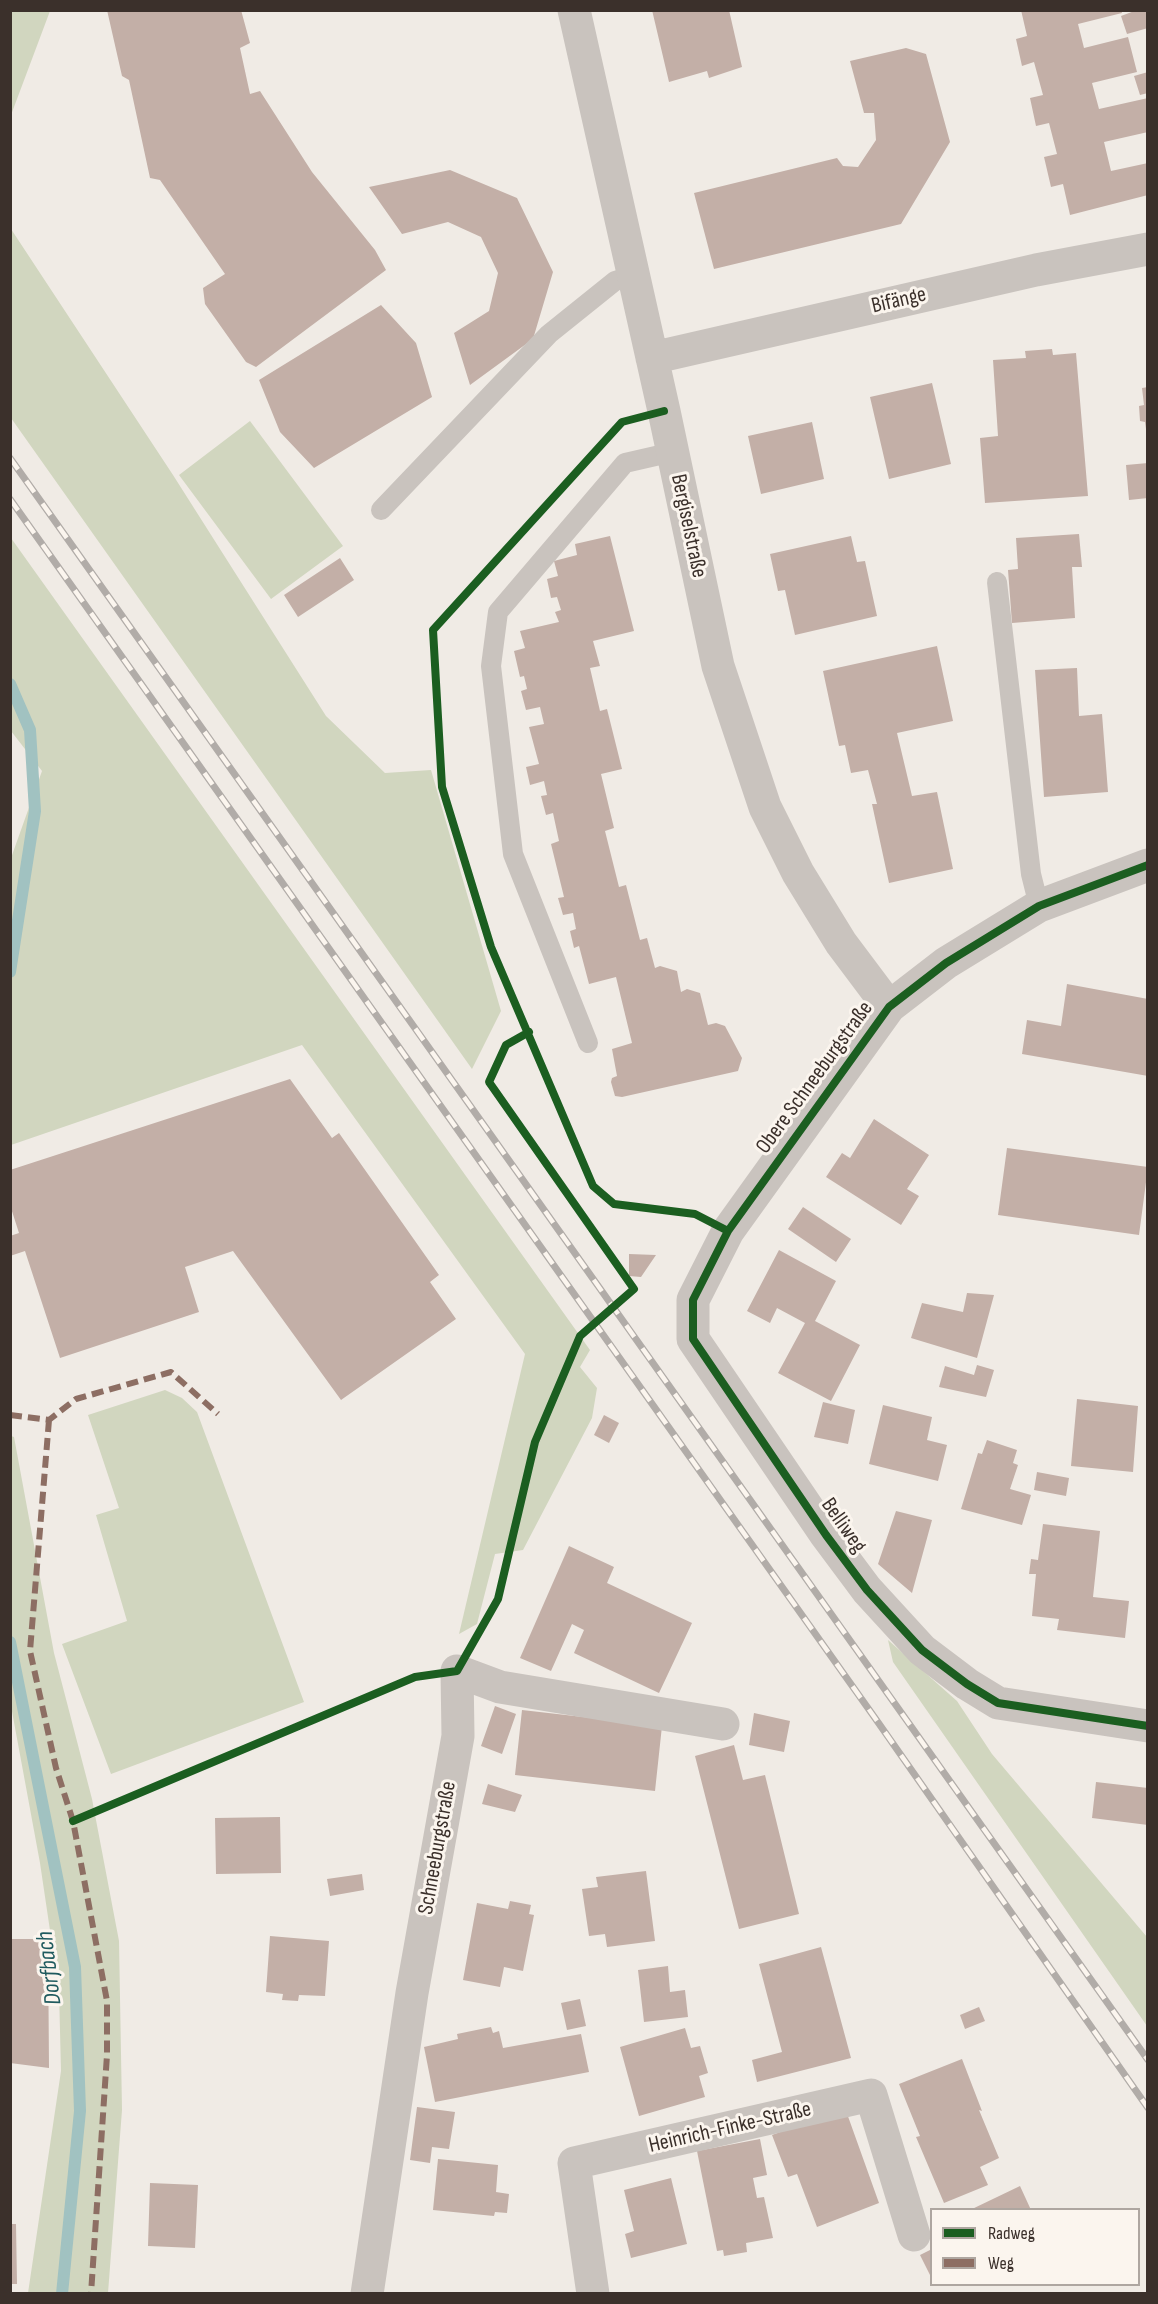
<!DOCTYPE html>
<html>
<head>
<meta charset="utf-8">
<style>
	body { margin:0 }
	#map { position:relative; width:1158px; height:2304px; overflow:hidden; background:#f0ebe5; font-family:"Sofia Sans Condensed",sans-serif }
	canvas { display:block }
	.frame { position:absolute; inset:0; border:12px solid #3b302b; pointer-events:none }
	.legend { position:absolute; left:930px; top:2208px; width:210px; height:78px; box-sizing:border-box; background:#fbf5ee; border:2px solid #aea6a0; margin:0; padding:8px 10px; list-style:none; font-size:18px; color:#3b302b }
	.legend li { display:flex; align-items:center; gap:12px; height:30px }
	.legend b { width:30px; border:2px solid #aea6a0 }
</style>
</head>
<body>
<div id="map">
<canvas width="1158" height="2304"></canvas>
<div class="frame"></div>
<ul class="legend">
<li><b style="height:8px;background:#1b5e20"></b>Radweg</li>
<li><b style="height:8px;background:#8d6e63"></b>Weg</li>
</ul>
</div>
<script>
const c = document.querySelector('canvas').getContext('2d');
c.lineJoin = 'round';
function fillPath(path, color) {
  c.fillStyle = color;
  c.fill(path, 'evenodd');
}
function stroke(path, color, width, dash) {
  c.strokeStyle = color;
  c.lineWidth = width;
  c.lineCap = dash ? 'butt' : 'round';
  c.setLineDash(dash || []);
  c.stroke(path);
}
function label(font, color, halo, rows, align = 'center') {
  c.font = font + ' "Sofia Sans Condensed",sans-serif';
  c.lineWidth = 6;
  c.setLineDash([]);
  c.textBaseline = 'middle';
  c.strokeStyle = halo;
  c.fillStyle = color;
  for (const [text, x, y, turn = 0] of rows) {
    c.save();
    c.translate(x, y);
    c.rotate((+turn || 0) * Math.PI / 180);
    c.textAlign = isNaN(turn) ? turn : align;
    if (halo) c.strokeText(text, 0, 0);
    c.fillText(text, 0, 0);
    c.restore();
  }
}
const green = new Path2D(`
	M 11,10 L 50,11 L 11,115 L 10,11 Z
	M 11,229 L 173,475 L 326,716 L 385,773 L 431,770 L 501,1011 L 472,1069 L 11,418 Z
	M 250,421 L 343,546 L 271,599 L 179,475 Z
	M 11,538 L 590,1350 L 580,1367 L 597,1388 L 592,1418 L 523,1550 L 495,1554 L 477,1624 L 459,1634 L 525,1354 L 302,1045 L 11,1145 L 11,858 L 42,771 L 11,731 Z
	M 165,1390 L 182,1398 L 197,1412 L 304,1702 L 111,1774 L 62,1644 L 127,1621 L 96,1515 L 119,1508 L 88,1415 Z
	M 11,1436 L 14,1437 L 54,1653 L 92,1799 L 119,1941 L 122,2110 L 108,2293 L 28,2293 L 61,2071 L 59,1991 L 40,1863 L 11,1706 Z
	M 888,1640 L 957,1701 L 992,1754 L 1147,1937 L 1147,2026 L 893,1662 Z`);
const stream = new Path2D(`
	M 10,684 L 30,730 L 35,811 L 10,972
	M 10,1642 L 75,1967 L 80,2111 L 62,2294`);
const building = new Path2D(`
	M 107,10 L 241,10 L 250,43 L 240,48 L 250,94 L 260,91 L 312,172 L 375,250 L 386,270 L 256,367 L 246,362 L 205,304 L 203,288 L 225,274 L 160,180 L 150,178 L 129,80 L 122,76 Z
	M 652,10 L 729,10 L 742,67 L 709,78 L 707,71 L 669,82 Z
	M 1021,10 L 1121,10 L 1122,13 L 1078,24 L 1084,48 L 1128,37 L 1137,72 L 1092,83 L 1099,109 L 1148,98 L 1148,132 L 1104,142 L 1111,171 L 1148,163 L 1148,195 L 1070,215 L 1063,184 L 1051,187 L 1044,157 L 1057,154 L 1049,123 L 1036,126 L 1030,98 L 1043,95 L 1034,62 L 1022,66 L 1016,39 L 1027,36 Z
	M 1137,10 L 1148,10 L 1148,28 L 1127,34 L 1121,16 Z
	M 906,48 L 926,54 L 950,142 L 901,224 L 714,269 L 694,193 L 837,158 L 843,166 L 858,167 L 876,140 L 874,113 L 864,113 L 850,61 Z
	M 1148,72 L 1148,93 L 1140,95 L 1134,76 Z
	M 450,170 L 517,198 L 553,272 L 533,339 L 470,385 L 454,333 L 489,311 L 498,273 L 481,237 L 448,222 L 402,234 L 369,187 Z
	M 381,305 L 416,343 L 432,397 L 314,468 L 280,432 L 259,380 Z
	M 1052,349 L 1053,355 L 1076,353 L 1088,496 L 985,503 L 980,438 L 998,436 L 993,360 L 1026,358 L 1025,351 Z
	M 932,383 L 951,464 L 889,479 L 870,397 Z
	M 1148,387 L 1148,429 L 1146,429 L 1145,422 L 1140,421 L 1139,406 L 1144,405 L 1142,388 Z
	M 812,422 L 824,479 L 761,494 L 748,436 Z
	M 1148,463 L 1148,498 L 1129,500 L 1126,465 Z
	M 1079,534 L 1082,567 L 1072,567 L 1075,618 L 1012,623 L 1008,570 L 1018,569 L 1016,538 Z
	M 610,536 L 634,631 L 593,641 L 600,666 L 590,668 L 600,711 L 607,709 L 622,769 L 601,774 L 614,828 L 605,831 L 619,887 L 626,885 L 640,940 L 647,938 L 655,968 L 660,966 L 677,971 L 681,992 L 687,989 L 700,993 L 708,1025 L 716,1023 L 725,1026 L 742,1058 L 738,1071 L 622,1097 L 615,1096 L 611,1082 L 612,1078 L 617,1076 L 612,1049 L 632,1043 L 616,977 L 589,984 L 579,946 L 574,948 L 570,931 L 576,929 L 573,913 L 563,915 L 558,898 L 564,897 L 551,844 L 559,841 L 553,813 L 546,815 L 541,796 L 547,795 L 544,781 L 530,785 L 526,767 L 539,764 L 529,727 L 544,724 L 540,707 L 526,710 L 521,691 L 527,689 L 524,676 L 520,677 L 514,651 L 525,648 L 520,631 L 559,622 L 555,612 L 561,610 L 557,597 L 551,598 L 547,579 L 558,576 L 554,561 L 577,555 L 575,544 Z
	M 851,536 L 857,562 L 865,561 L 877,616 L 795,635 L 785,590 L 778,591 L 770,554 Z
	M 340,558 L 354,580 L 298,617 L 284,595 Z
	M 937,646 L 953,721 L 897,733 L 912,796 L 937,792 L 953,869 L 889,883 L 872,804 L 877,804 L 868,770 L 851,773 L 845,745 L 839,746 L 823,671 Z
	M 1077,668 L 1079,716 L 1102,714 L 1108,792 L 1044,797 L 1035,670 Z
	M 1067,984 L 1148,999 L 1148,1076 L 1022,1054 L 1027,1020 L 1061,1026 Z
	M 290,1079 L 332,1138 L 339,1133 L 439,1275 L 430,1282 L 456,1319 L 341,1400 L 233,1251 L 185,1267 L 199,1312 L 60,1358 L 25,1251 L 10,1256 L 10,1236 L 19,1233 L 10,1205 L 10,1170 Z
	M 874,1119 L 929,1155 L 907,1189 L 919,1196 L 901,1225 L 826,1177 L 842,1153 L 850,1158 Z
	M 1007,1148 L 1148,1167 L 1139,1235 L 998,1215 Z
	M 803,1207 L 851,1239 L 836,1262 L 788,1229 Z
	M 779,1250 L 836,1281 L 815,1321 L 860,1345 L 831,1401 L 778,1373 L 805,1323 L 777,1308 L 770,1323 L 747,1311 Z
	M 629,1254 L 656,1255 L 641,1277 L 629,1276 Z
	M 967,1293 L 994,1295 L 977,1358 L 911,1338 L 922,1303 L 963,1312 Z
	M 977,1365 L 994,1370 L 986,1397 L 939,1387 L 945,1366 L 974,1375 Z
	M 1077,1399 L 1138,1406 L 1133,1472 L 1071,1466 Z
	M 823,1402 L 855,1410 L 848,1444 L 814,1437 Z
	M 883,1405 L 932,1417 L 927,1440 L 947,1445 L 938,1481 L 869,1464 Z
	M 604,1415 L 619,1423 L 609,1443 L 594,1435 Z
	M 987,1440 L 1017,1450 L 1013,1463 L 1018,1465 L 1010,1489 L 1031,1495 L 1022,1525 L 961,1509 L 978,1453 L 982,1454 Z
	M 1037,1472 L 1069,1478 L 1066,1496 L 1034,1490 Z
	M 896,1511 L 932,1520 L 912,1593 L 878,1564 Z
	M 1043,1524 L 1100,1531 L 1093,1597 L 1129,1601 L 1125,1638 L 1057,1630 L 1059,1619 L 1032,1616 L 1036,1574 L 1029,1574 L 1031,1559 L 1038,1560 Z
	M 569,1546 L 614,1567 L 607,1583 L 692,1623 L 659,1693 L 574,1653 L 584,1630 L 572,1624 L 551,1671 L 520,1658 Z
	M 495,1706 L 516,1714 L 502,1754 L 481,1746 Z
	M 522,1710 L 662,1726 L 655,1791 L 515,1775 Z
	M 754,1713 L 790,1721 L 784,1752 L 749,1745 Z
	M 734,1745 L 743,1780 L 765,1775 L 799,1914 L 739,1929 L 695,1756 Z
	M 1096,1782 L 1148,1788 L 1148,1825 L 1092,1818 Z
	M 488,1784 L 522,1795 L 515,1812 L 482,1804 Z
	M 280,1817 L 281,1873 L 216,1874 L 215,1818 Z
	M 646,1871 L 655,1941 L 607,1947 L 605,1934 L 589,1936 L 582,1889 L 598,1887 L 596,1877 Z
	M 362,1874 L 364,1890 L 330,1896 L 327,1879 Z
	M 510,1901 L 531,1905 L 529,1914 L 534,1915 L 523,1971 L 504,1967 L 500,1987 L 463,1980 L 477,1903 L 508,1909 Z
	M 270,1936 L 329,1941 L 325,1996 L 299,1995 L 298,2001 L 282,2000 L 283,1994 L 266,1992 Z
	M 10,1939 L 48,1939 L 49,2068 L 10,2063 Z
	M 821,1947 L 851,2058 L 757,2082 L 752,2060 L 782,2052 L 759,1964 Z
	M 668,1966 L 670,1992 L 685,1990 L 688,2017 L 644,2022 L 638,1970 Z
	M 580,1999 L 586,2026 L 567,2030 L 561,2003 Z
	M 979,2007 L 985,2021 L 965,2029 L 960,2015 Z
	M 491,2027 L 493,2033 L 499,2031 L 503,2048 L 581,2034 L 589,2072 L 435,2102 L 424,2047 L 458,2039 L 457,2034 Z
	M 685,2028 L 691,2048 L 700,2046 L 708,2073 L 699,2076 L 705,2097 L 639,2116 L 620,2047 Z
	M 962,2059 L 982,2111 L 979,2110 L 999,2158 L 980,2167 L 988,2185 L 944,2203 L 916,2137 L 920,2136 L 899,2084 Z
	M 417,2107 L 455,2112 L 449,2149 L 432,2147 L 430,2163 L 410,2160 Z
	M 845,2108 L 879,2203 L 817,2227 L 797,2174 L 788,2177 L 772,2135 Z
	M 760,2139 L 767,2175 L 753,2178 L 757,2198 L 764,2197 L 773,2238 L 746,2243 L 747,2252 L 724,2256 L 723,2250 L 717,2251 L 697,2151 Z
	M 438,2159 L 498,2165 L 496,2192 L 509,2194 L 507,2213 L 495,2212 L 494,2216 L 433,2210 Z
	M 671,2178 L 687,2244 L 631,2258 L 625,2234 L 634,2231 L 624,2190 Z
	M 150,2183 L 198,2185 L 195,2248 L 148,2246 Z
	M 1020,2186 L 1031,2210 L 970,2210 Z
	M 10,2224 L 16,2224 L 17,2284 L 10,2284 Z
	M 932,2249 L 932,2279 L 920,2255 Z`);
const lane = new Path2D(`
	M 381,510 L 549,334 L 615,281 L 634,275
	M 997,582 L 1031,874 L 1039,906
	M 588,1043 L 513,854 L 491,666 L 498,612 L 625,463 L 673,452`);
const street = new Path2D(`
	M 574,10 L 664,411 L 718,666 L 765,807 L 798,873 L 841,943 L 889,1007
	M 652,358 L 1036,270 L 1148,249
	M 1148,865 L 1039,906 L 946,963 L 889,1007 L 728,1231 L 693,1300 L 693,1339 L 826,1535 L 867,1590 L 922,1650 L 967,1684 L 998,1703 L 1148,1726
	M 367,2294 L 412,1993 L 458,1736 L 457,1671 L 500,1687 L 723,1724
	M 593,2294 L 574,2163 L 871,2095 L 914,2235`);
const rail = new Path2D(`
	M 10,458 L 1148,2060
	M 10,499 L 875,1718 L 1148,2108`);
const quiet = new Path2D(`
	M 10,1415 L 49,1420 L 76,1399 L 171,1372 L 218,1414
	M 49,1420 L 30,1651 L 56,1768 L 73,1821 L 107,2001 L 107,2055 L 91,2294`);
const cycleway = new Path2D(`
	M 664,411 L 622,422 L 433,630 L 442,787 L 491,947 L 593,1186 L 614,1204 L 695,1214 L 728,1231
	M 1148,865 L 1039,906 L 946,963 L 889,1007 L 728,1231 L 693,1300 L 693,1339 L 826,1535 L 867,1590 L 922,1650 L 967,1684 L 998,1703 L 1148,1726
	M 73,1821 L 415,1677 L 457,1671 L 498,1599 L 535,1442 L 580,1336 L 634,1289 L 489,1082 L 506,1045 L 529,1032`);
const streetNames = [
	["Bifänge",899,301,-13],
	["Bergiselstraße",688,526,78],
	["Obere Schneeburgstraße",815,1078,-54],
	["Belliweg",843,1526,55],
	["Schneeburgstraße",438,1848,-80],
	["Heinrich-Finke-Straße",730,2128,-13]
];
const waterNames = [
	["Dorfbach",50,1968,-97]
];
fillPath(green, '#d1d6bf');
stroke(stream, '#a1c2c1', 12);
fillPath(building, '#c3afa7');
stroke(lane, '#c9c3be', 20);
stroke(street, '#c9c3be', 33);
stroke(rail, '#b1aca8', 7);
stroke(rail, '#fbf5ee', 4.5, [14]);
stroke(quiet, '#8d6e63', 6, [12, 6]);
stroke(cycleway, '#1b5e20', 8);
label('22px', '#3b302b', '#fbf5ee', streetNames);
label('italic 24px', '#1f5a5e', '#fbf5ee', waterNames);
</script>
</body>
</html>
